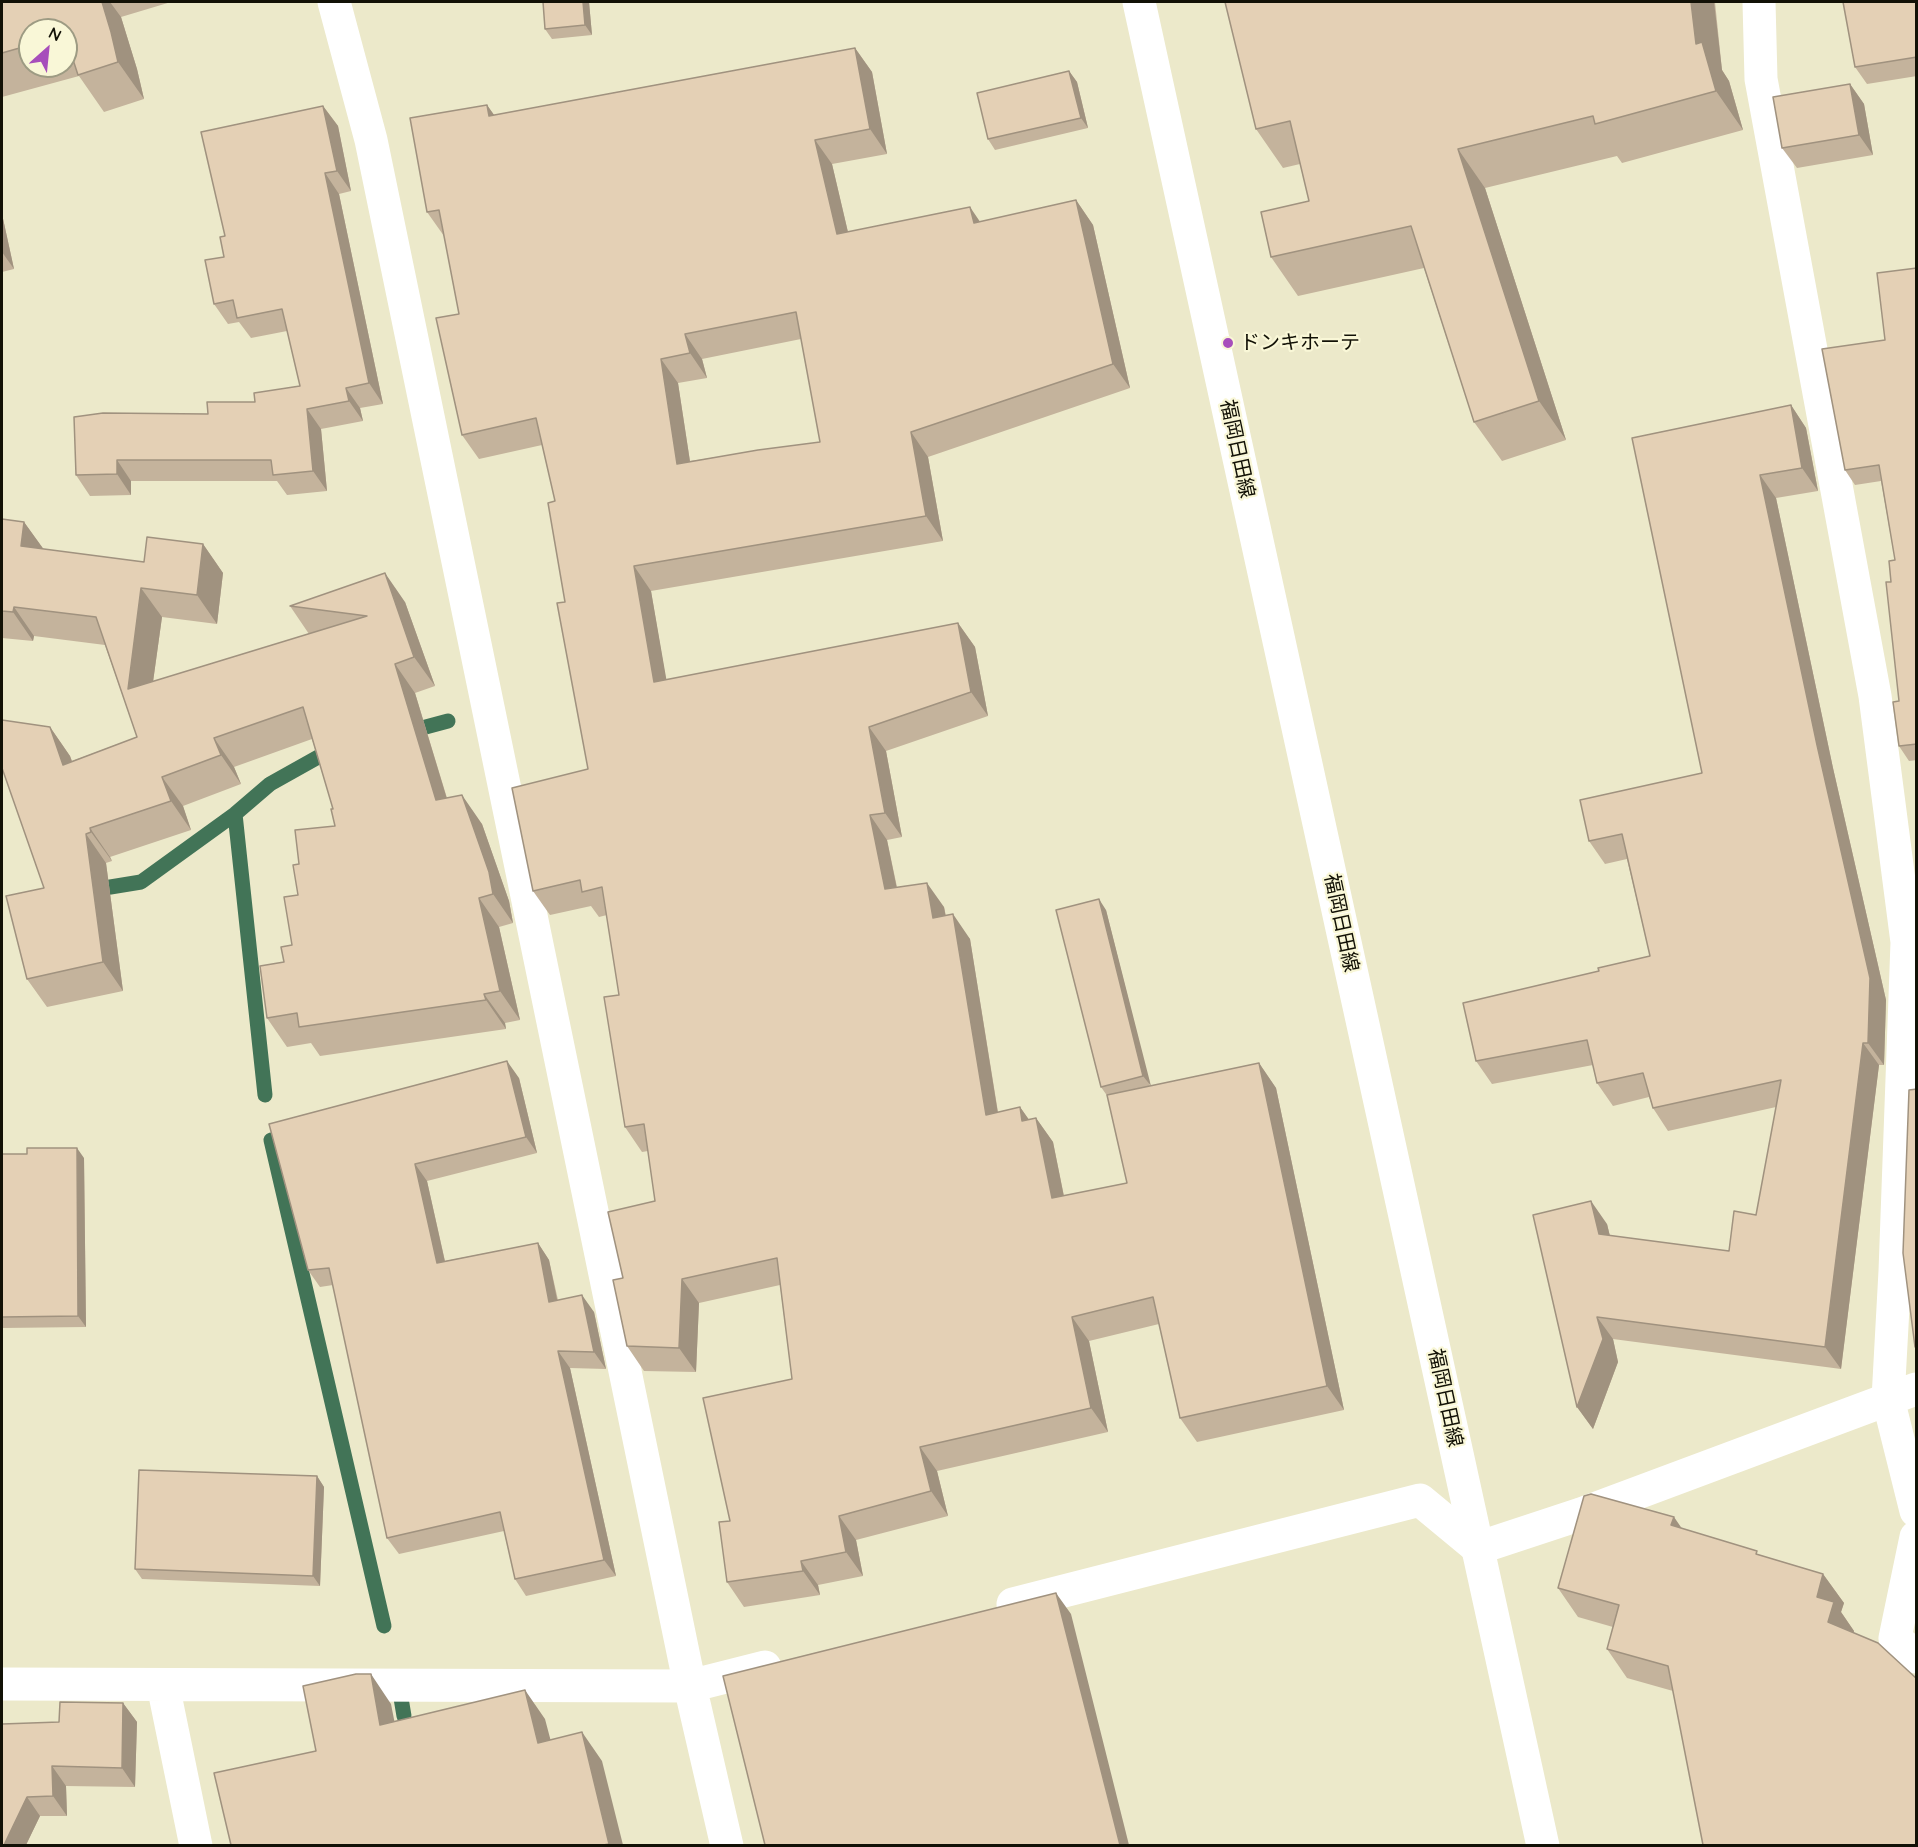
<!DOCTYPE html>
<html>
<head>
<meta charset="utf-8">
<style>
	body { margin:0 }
	#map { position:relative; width:1918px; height:1847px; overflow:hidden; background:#ece9ca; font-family:Quicksand,sans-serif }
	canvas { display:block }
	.frame { position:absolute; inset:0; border:3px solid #121106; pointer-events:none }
	.north { position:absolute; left:18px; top:18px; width:60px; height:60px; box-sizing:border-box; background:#f9f7d7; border:2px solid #9d9b83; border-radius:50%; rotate:27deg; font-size:16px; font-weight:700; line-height:24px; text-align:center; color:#121106 }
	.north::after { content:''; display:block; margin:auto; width:21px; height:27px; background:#a74ebb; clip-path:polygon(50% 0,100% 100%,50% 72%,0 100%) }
</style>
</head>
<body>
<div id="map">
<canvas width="1918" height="1847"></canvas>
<div class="frame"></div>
<div class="north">N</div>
</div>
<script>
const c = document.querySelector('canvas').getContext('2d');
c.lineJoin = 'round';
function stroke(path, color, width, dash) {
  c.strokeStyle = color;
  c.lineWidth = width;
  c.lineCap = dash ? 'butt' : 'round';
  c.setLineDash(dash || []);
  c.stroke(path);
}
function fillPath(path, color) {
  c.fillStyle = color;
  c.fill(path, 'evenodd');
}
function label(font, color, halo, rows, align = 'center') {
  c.font = font + ' Quicksand,"Noto Sans JP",sans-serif';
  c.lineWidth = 4.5;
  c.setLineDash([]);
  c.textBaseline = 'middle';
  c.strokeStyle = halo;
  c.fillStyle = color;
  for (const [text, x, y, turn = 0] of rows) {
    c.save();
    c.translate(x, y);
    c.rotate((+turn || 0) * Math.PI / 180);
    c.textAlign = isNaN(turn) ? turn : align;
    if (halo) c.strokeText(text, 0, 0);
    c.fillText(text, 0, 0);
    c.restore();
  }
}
const stream = new Path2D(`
	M 407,732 L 448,721
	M 235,814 L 265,1095
	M 92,890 L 141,882 L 235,814 L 270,784 L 320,756 L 335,752
	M 271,1140 L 384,1626
	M 399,1686 L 404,1716`);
const minor = new Path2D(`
	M 334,2 L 371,140 L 690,1686 L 727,1846
	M 1759,2 L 1761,79 L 1875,696 L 1907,942 L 1895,1271 L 1888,1399 L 1916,1511
	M 1916,1537 L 1895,1638 L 1916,1657
	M 1013,1604 L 1420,1500 L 1478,1548 L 1581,1514 L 1916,1389
	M 2,1684 L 690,1686 L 765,1667
	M 163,1685 L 196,1846`);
const major = new Path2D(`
	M 1139,2 L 1543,1846`);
const wall = new Path2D(`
	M 2,2 L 171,2 L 121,17 L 137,69 L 144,99 L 104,112 L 79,76 L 2,97 ZM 30,30 L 66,30 L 66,66 L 30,66 Z
	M 543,2 L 589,2 L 592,35 L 552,39 L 545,29 Z
	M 1715,2 L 1722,70 L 1729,81 L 1743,130 L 1622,163 L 1617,156 L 1485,188 L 1566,440 L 1502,461 L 1474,422 L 1424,268 L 1298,296 L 1271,257 L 1309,201 L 1300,164 L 1283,168 L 1256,129 Z
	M 1917,2 L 1917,76 L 1867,84 L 1855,67 Z
	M 855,48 L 872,72 L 887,154 L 832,164 L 848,232 L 980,222 L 1076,200 L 1093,225 L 1130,388 L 928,457 L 943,541 L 651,591 L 666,680 L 958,623 L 975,647 L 988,716 L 886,751 L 902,837 L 887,840 L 897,887 L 944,907 L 946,916 L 970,939 L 998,1112 L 1020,1107 L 1029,1120 L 1036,1118 L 1053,1142 L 1064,1196 L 1127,1183 L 1108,1097 L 1101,1087 L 1106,910 L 1150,1086 L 1259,1063 L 1276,1088 L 1344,1410 L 1197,1442 L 1180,1418 L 1159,1324 L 1089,1341 L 1108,1432 L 937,1471 L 948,1516 L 856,1540 L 863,1576 L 818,1585 L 820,1595 L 744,1607 L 727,1582 L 730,1521 L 792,1379 L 780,1285 L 699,1303 L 696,1372 L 644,1371 L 627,1346 L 623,1278 L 655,1201 L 648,1151 L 642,1152 L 625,1127 L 619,995 L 607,915 L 599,917 L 591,906 L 550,915 L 533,891 L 588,769 L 565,602 L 555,501 L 542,445 L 479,459 L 462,435 L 459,314 L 444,236 L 427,212 L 487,105 L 494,115 ZM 801,339 L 820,442 L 690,461 L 678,383 L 707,378 L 702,359 Z
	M 1069,71 L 1077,82 L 1088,128 L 995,150 L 988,139 Z
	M 1850,84 L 1864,104 L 1873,155 L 1797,168 L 1782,148 Z
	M 323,106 L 338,126 L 351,191 L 339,194 L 383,404 L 360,408 L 363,421 L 321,429 L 327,491 L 287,495 L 277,481 L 131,481 L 131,495 L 90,496 L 76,475 L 208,414 L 255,402 L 300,386 L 287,331 L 251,338 L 239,322 L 228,324 L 214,304 L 224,257 L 225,236 Z
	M 2,214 L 14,269 L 2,272 Z
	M 1917,268 L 1917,760 L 1909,761 L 1899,746 L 1899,701 L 1891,582 L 1895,560 L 1881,481 L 1855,485 L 1845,470 L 1885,340 Z
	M 1791,405 L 1806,428 L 1818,491 L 1776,498 L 1833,768 L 1886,1000 L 1884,1065 L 1879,1065 L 1841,1369 L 1613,1339 L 1618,1362 L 1593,1429 L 1577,1407 L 1607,1224 L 1610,1236 L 1729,1251 L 1756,1215 L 1776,1107 L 1668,1131 L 1653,1108 L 1649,1097 L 1613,1106 L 1597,1083 L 1593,1065 L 1492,1084 L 1476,1061 L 1599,971 L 1650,956 L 1627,859 L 1605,864 L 1589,841 L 1702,773 L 1632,438 Z
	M 2,519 L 24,522 L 43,549 L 144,562 L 203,544 L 223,573 L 217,624 L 162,617 L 153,682 L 309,634 L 290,606 L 405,602 L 435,686 L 415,693 L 447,798 L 482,824 L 509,901 L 513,923 L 499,927 L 520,1020 L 505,1023 L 506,1029 L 320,1056 L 311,1043 L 287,1047 L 267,1018 L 284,962 L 292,945 L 298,895 L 299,864 L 335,826 L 333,809 L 312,739 L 234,767 L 241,784 L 183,806 L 191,830 L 110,857 L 112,861 L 106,863 L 123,991 L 47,1007 L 27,979 L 44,888 L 50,727 L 70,756 L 72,761 L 137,737 L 105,645 L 34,636 L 33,641 L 2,638 Z
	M 519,1078 L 537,1153 L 427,1181 L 445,1261 L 538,1243 L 549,1260 L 558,1300 L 594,1312 L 606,1369 L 570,1368 L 616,1576 L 526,1596 L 515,1579 L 504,1531 L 399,1554 L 387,1538 L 333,1285 L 320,1287 L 308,1270 L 269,1124 Z
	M 2,1154 L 84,1158 L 86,1327 L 2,1328 Z
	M 317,1476 L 324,1487 L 320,1586 L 142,1579 L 135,1569 Z
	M 1681,1528 L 1760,1555 L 1823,1574 L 1844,1603 L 1841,1612 L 1854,1631 L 1854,1633 L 1673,1691 L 1627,1678 L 1607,1649 L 1613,1627 L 1578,1617 L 1558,1588 Z
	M 123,1703 L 137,1722 L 135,1787 L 66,1786 L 67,1816 L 40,1816 L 26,1845 L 2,1845 L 59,1722 Z`);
const shadedWall = new Path2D(`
	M 102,2 L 110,2 L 121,17 L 137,69 L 144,99 L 118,62 Z
	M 583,2 L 589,2 L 592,35 L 585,25 Z
	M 1691,2 L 1714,2 L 1722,70 L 1729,81 L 1743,130 L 1716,91 L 1696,44 Z
	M 855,48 L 872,72 L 887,154 L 870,129 Z
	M 1069,71 L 1077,82 L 1088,128 L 1081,118 Z
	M 1850,84 L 1864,104 L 1873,155 L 1859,135 Z
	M 487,105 L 504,129 L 489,116 Z
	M 323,106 L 338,126 L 351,191 L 337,171 Z
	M 815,140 L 832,164 L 854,258 L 837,234 Z
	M 1458,149 L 1485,188 L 1566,440 L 1539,401 Z
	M 325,173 L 339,194 L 383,404 L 369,383 Z
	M 1076,200 L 1093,225 L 1130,388 L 1113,364 Z
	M 970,207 L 987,232 L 974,223 Z
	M 2,214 L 14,269 L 2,252 Z
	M 685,334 L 702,359 L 707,378 L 690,353 Z
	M 661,359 L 678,383 L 694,488 L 677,464 Z
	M 346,388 L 360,408 L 363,421 L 349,401 Z
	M 1791,405 L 1806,428 L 1818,491 L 1802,468 Z
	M 307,409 L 321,429 L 327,491 L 313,471 Z
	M 911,432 L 928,457 L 943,541 L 926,516 Z
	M 117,460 L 131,481 L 131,495 L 117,474 Z
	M 1760,475 L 1776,498 L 1833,768 L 1886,1000 L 1884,1065 L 1868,1043 Z
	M 24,522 L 45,551 L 21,546 Z
	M 203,544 L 223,573 L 217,624 L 197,595 Z
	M 634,566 L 651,591 L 671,706 L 654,682 Z
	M 385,573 L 405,602 L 435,686 L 414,657 Z
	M 141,588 L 162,617 L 148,718 L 128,689 Z
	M 14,607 L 34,636 L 33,641 L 13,612 Z
	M 958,623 L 975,647 L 988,716 L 971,692 Z
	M 395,664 L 415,693 L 456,829 L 436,800 Z
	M 50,727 L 70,756 L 83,793 L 63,765 Z
	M 869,727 L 886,751 L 902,837 L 885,813 Z
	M 214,738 L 234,767 L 241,784 L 221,755 Z
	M 162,777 L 183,806 L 191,830 L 171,801 Z
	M 462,795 L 482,824 L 509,901 L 513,923 L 493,894 Z
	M 870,815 L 887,840 L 902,914 L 885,889 Z
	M 90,828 L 110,857 L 112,861 L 91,832 Z
	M 86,834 L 106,863 L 123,991 L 103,962 Z
	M 927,883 L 944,907 L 950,942 L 933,918 Z
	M 479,898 L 499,927 L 520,1020 L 500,991 Z
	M 1099,899 L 1106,910 L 1151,1086 L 1143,1076 Z
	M 953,914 L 970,939 L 1002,1139 L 986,1115 Z
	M 484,994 L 505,1023 L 506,1029 L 486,1000 Z
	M 1863,1043 L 1879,1065 L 1841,1369 L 1825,1347 Z
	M 507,1061 L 519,1078 L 537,1153 L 526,1137 Z
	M 1259,1063 L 1276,1088 L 1344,1410 L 1327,1386 Z
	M 1020,1107 L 1037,1131 L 1022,1121 Z
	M 1036,1118 L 1053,1142 L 1069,1222 L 1052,1198 Z
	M 77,1148 L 84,1158 L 86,1327 L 78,1316 Z
	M 415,1164 L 427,1181 L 449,1280 L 437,1263 Z
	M 1591,1201 L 1607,1224 L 1615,1257 L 1599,1234 Z
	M 538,1243 L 549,1260 L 561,1319 L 549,1302 Z
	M 682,1279 L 699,1303 L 696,1372 L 679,1348 Z
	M 582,1295 L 594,1312 L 606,1369 L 594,1352 Z
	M 1072,1317 L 1089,1341 L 1108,1432 L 1091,1408 Z
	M 1597,1317 L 1613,1339 L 1618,1362 L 1593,1429 L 1577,1407 Z
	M 558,1351 L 570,1368 L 616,1576 L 604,1560 Z
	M 920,1447 L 937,1471 L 948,1516 L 931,1491 Z
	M 317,1476 L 324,1487 L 320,1586 L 313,1576 Z
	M 839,1516 L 856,1540 L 863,1576 L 846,1552 Z
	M 1674,1517 L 1694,1546 L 1671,1525 Z
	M 801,1561 L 818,1585 L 820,1595 L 803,1571 Z
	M 1823,1574 L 1844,1603 L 1841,1612 L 1854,1631 L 1848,1651 L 1828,1622 L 1817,1597 Z
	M 1056,1593 L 1071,1614 L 1129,1845 L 1120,1845 Z
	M 371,1674 L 391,1704 L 401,1755 L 380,1725 Z
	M 525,1690 L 545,1719 L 559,1772 L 538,1743 Z
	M 123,1703 L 137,1722 L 135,1787 L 122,1768 Z
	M 582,1732 L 602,1761 L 623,1845 L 610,1845 L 609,1844 Z
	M 52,1766 L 66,1786 L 67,1816 L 53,1796 Z
	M 27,1797 L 40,1816 L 26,1845 L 4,1845 Z`);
const building = new Path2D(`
	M 2,2 L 102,2 L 111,32 L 118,62 L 78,75 L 66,38 L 66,30 L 30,30 L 30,45 L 2,53 Z
	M 543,2 L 583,2 L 585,25 L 545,29 Z
	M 1225,2 L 1691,2 L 1696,44 L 1702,42 L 1716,91 L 1595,124 L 1593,116 L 1458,149 L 1539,401 L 1474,422 L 1411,226 L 1271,257 L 1261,212 L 1309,201 L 1290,121 L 1256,129 Z
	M 1843,2 L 1917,2 L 1917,57 L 1855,67 Z
	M 855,48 L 870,129 L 815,140 L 837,234 L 970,207 L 974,223 L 1076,200 L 1113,364 L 911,432 L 926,516 L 634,566 L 654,682 L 958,623 L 971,692 L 869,727 L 885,813 L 870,815 L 885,889 L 927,883 L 933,918 L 953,914 L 986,1115 L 1020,1107 L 1022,1121 L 1036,1118 L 1052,1198 L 1127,1183 L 1107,1095 L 1259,1063 L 1327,1386 L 1180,1418 L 1153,1297 L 1072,1317 L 1091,1408 L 920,1447 L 931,1491 L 839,1516 L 846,1552 L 801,1561 L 803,1571 L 727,1582 L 719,1522 L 730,1521 L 703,1398 L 792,1379 L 777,1258 L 682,1279 L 679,1348 L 627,1346 L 613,1280 L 623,1278 L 608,1212 L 655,1201 L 644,1124 L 625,1127 L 604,997 L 619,995 L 602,887 L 582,892 L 580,880 L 533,891 L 512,788 L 588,769 L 557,603 L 565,602 L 548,503 L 555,501 L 536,418 L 462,435 L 436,318 L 459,314 L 439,210 L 427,212 L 410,118 L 487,105 L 489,116 ZM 796,312 L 820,442 L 758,450 L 677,464 L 661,359 L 690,353 L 685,334 Z
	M 1069,71 L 1081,118 L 988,139 L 977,93 Z
	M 1850,84 L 1859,135 L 1782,148 L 1773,97 Z
	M 323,106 L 337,171 L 325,173 L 369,383 L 346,388 L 349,401 L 307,409 L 313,471 L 273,475 L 271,460 L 117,460 L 117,474 L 76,475 L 74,417 L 103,413 L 208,414 L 207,402 L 255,402 L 254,393 L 300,386 L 282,309 L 237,318 L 233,300 L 214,304 L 205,260 L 224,257 L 220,237 L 225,236 L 201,132 Z
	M 1917,268 L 1917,744 L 1899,746 L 1893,702 L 1899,701 L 1886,582 L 1891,582 L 1889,561 L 1895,560 L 1879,465 L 1845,470 L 1822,349 L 1885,340 L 1877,273 Z
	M 1791,405 L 1802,468 L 1760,475 L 1817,745 L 1870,978 L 1868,1043 L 1863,1043 L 1825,1347 L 1597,1317 L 1603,1339 L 1577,1407 L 1533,1215 L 1591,1201 L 1599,1234 L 1729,1251 L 1734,1211 L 1756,1215 L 1781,1080 L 1653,1108 L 1643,1073 L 1597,1083 L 1587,1040 L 1476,1061 L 1463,1003 L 1599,971 L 1598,968 L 1650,956 L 1622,834 L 1589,841 L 1580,800 L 1702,773 L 1632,438 Z
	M 2,519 L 24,522 L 21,546 L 144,562 L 147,537 L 203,544 L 197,595 L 141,588 L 128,689 L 367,616 L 290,606 L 385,573 L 414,657 L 395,664 L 436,800 L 462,795 L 489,872 L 493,894 L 479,898 L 500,991 L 484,994 L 486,1000 L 299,1027 L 297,1013 L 267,1018 L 260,966 L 284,962 L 281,947 L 292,945 L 284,897 L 298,895 L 293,865 L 299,864 L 295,830 L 335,826 L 331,809 L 333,809 L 303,707 L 214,738 L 221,755 L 162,777 L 171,801 L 90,828 L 91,832 L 86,834 L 103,962 L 27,979 L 6,896 L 44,888 L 2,768 L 2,720 L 50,727 L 63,765 L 137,737 L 96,617 L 14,607 L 13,612 L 2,611 Z
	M 1099,899 L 1143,1076 L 1101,1087 L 1056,910 Z
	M 507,1061 L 526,1137 L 415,1164 L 437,1263 L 538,1243 L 549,1302 L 582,1295 L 594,1352 L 558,1351 L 604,1560 L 515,1579 L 500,1512 L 387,1538 L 329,1268 L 308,1270 L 269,1124 Z
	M 1917,1089 L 1917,1347 L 1915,1347 L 1903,1253 L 1909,1090 Z
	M 27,1148 L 77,1148 L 78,1316 L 2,1317 L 2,1154 L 27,1154 Z
	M 139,1470 L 317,1476 L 313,1576 L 135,1569 Z
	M 1591,1494 L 1674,1517 L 1671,1525 L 1757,1551 L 1756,1554 L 1823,1574 L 1817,1597 L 1834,1602 L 1828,1622 L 1878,1643 L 1917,1679 L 1917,1845 L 1703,1845 L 1668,1666 L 1607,1649 L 1619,1605 L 1558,1588 L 1584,1496 Z
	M 1056,1593 L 1120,1845 L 765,1845 L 723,1676 Z
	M 356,1674 L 371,1674 L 380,1725 L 525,1690 L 538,1743 L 582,1732 L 609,1844 L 603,1845 L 231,1845 L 214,1773 L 316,1751 L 303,1686 Z
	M 60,1702 L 123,1703 L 122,1768 L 52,1766 L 53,1796 L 27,1797 L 4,1845 L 2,1845 L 2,1724 L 59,1722 Z`);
const markers = [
	[1228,343,6,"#a74ebb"]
];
const poiNames = [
	["ドンキホーテ",1240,343]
];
const streetNames = [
	["福岡日田線",1237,449,78],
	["福岡日田線",1341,923,78],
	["福岡日田線",1445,1398,78]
];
stroke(stream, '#427457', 15);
stroke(minor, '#fff', 33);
stroke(major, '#fff', 33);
fillPath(wall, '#c4b39c');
fillPath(shadedWall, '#a0927f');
fillPath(building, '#e4d0b5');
stroke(building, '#a0927f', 1.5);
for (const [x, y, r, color] of markers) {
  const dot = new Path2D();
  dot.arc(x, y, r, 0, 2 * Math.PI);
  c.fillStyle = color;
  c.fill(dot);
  stroke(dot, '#f9f7d7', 2);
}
label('20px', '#121106', '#f9f7d7', poiNames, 'left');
label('20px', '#121106', '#f9f7d7', streetNames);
</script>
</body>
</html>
